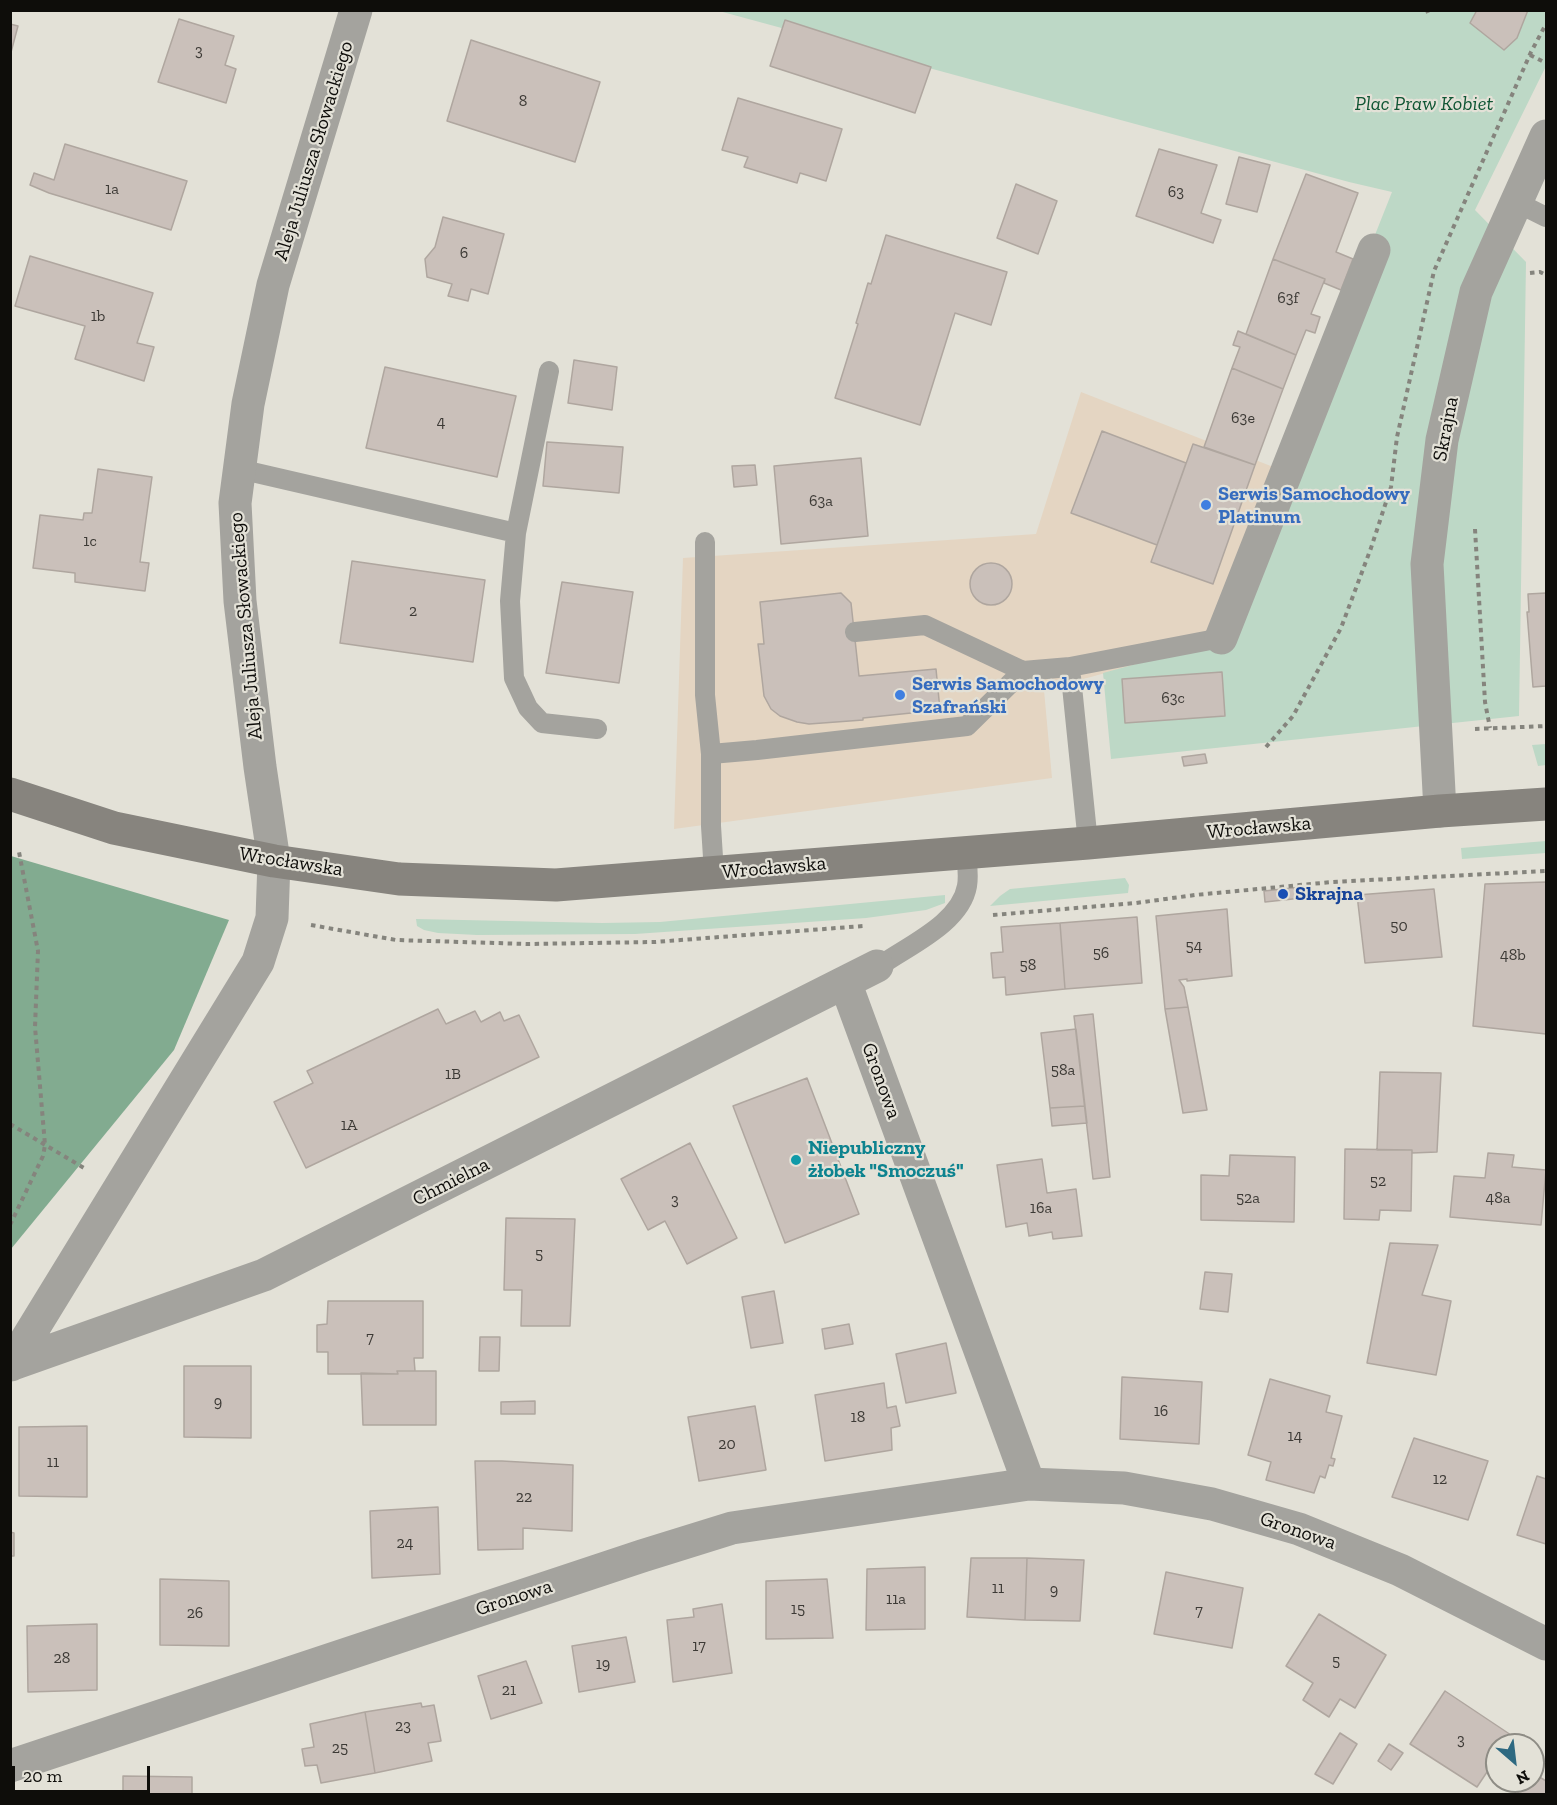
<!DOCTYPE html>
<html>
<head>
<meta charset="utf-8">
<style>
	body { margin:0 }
	#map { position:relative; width:1557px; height:1805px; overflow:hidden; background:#e3e1d7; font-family:"Zilla Slab",serif }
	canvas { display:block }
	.frame { position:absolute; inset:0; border:12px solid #0e0d0a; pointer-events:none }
	.north { position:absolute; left:1485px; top:1733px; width:60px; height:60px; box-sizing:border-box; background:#e3e1d7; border:2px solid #8e8c85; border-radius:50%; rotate:152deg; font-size:16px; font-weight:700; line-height:24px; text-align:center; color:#0e0d0a }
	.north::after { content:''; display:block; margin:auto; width:21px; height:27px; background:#2e6981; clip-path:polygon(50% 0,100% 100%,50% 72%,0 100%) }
	.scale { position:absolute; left:12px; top:1766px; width:138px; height:27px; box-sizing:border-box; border:3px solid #0e0d0a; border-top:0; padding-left:8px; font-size:18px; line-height:21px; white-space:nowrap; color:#0e0d0a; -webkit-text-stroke:4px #e3e1d7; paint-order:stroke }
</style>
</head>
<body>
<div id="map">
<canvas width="1557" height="1805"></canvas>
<div class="frame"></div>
<div class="north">N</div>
<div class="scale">20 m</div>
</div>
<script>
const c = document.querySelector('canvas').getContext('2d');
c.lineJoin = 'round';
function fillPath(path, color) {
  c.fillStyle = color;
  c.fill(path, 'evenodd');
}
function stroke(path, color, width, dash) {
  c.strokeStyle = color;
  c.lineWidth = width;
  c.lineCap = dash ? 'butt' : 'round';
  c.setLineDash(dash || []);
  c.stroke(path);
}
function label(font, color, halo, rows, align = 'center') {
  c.font = font + ' "Zilla Slab",serif';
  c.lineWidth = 4.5;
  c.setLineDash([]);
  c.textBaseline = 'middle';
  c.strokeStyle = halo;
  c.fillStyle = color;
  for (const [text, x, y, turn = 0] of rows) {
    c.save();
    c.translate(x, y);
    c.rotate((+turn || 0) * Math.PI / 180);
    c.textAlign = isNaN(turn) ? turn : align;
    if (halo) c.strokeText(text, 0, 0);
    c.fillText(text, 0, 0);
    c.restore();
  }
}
const commercial = new Path2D(`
	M 1081,392 L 1281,470 L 1213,643 L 1044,690 L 1052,778 L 674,829 L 683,558 L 1036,534 Z`);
const green = new Path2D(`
	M 719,11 L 1546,11 L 1546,66 L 1475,210 L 1526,262 L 1519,716 L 1111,759 L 1103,673 L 1213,643 L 1392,192 L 1349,182 Z
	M 1546,744 L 1546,765 L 1538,766 L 1532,745 Z
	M 1546,841 L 1546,853 L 1462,859 L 1461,848 Z
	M 1125,878 L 1129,885 L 1128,893 L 990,906 L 1000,896 L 1010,889 Z
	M 945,895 L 945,903 L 926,910 L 866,918 L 635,934 L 477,935 L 438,933 L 424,930 L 417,926 L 416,919 L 602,923 L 660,922 Z`);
const forest = new Path2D(`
	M 11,856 L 229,920 L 174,1050 L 11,1249 Z`);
const building = new Path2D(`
	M 1477,10 L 1528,10 L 1517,38 L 1504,50 L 1470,23 Z
	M 179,19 L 234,36 L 225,65 L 236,69 L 226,103 L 158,82 Z
	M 785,20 L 931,67 L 915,113 L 770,66 Z
	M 10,24 L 18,26 L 10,56 Z
	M 471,40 L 600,82 L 575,162 L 447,121 Z
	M 738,98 L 842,129 L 826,181 L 800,173 L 797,183 L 744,167 L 748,157 L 722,150 Z
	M 65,144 L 187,181 L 171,230 L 49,193 L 30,185 L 34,173 L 54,180 Z
	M 1159,149 L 1217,165 L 1201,213 L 1221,220 L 1213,243 L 1136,216 Z
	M 1239,157 L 1270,165 L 1257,212 L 1226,204 Z
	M 1306,174 L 1358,193 L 1336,252 L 1353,259 L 1341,290 L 1324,283 L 1325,279 L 1273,259 Z
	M 1016,184 L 1057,201 L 1038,254 L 997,238 Z
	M 443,217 L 504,234 L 488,294 L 471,289 L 468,301 L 448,296 L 452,284 L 427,277 L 425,259 L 435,247 Z
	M 886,235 L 1007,272 L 991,325 L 955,313 L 920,425 L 835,398 L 858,324 L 856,323 L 868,283 L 871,284 Z
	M 30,256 L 153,293 L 137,343 L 154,347 L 144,381 L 75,359 L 85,326 L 15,306 Z
	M 1273,259 L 1325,279 L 1311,314 L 1320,317 L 1315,333 L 1306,330 L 1296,355 L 1246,334 Z
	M 1238,331 L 1296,355 L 1283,389 L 1232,368 L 1240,347 L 1233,345 Z
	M 574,360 L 617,367 L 612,410 L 568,403 Z
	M 385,367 L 516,396 L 497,477 L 366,448 Z
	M 1232,368 L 1283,389 L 1255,465 L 1204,447 Z
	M 1102,431 L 1186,463 L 1157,545 L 1071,513 Z
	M 547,442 L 623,447 L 619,493 L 543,486 Z
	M 1193,444 L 1255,465 L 1213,584 L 1151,562 Z
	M 861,458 L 868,536 L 781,544 L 774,466 Z
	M 755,465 L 757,485 L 734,487 L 732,466 Z
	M 98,469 L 152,477 L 140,562 L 149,563 L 145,591 L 75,582 L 75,573 L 33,568 L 40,515 L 83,520 L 84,513 L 92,513 Z
	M 352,561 L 485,580 L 473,662 L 340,643 Z
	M970 584a21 21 0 1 1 42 0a21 21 0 1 1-42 0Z
	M 562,582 L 633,592 L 619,683 L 546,673 Z
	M 841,593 L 851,603 L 859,676 L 936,669 L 940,710 L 863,718 L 863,720 L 809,724 L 797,722 L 780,716 L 771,709 L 764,696 L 758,644 L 764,644 L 760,602 Z
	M 1546,593 L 1546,686 L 1533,687 L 1527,612 L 1529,612 L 1528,594 Z
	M 1222,672 L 1225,716 L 1125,723 L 1122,679 Z
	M 1205,754 L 1207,763 L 1184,766 L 1182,757 Z
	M 1546,882 L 1546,1034 L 1473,1026 L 1485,884 Z
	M 1302,887 L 1302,898 L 1265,902 L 1264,891 Z
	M 1434,889 L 1442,957 L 1365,963 L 1357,895 Z
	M 1227,909 L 1232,976 L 1187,981 L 1187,979 L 1179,980 L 1184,987 L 1188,1007 L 1165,1009 L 1156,916 Z
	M 1137,917 L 1142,983 L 1065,989 L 1060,923 Z
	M 1060,923 L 1065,989 L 1006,995 L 1005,977 L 993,978 L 991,953 L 1003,952 L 1001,927 Z
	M 1188,1007 L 1207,1110 L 1183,1113 L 1165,1009 Z
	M 438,1009 L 446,1024 L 475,1011 L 481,1022 L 500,1012 L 504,1021 L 519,1015 L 539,1057 L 306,1168 L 274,1102 L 313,1083 L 307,1071 Z
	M 1093,1014 L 1110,1177 L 1093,1179 L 1074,1016 Z
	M 1076,1029 L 1085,1106 L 1050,1108 L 1041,1033 Z
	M 1380,1072 L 1441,1073 L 1437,1152 L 1412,1153 L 1412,1150 L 1377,1150 Z
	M 807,1078 L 859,1214 L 785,1243 L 733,1106 Z
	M 1085,1106 L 1087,1123 L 1052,1126 L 1050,1108 Z
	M 690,1143 L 737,1238 L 687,1264 L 665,1221 L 648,1230 L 621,1179 Z
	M 1345,1149 L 1412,1150 L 1411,1211 L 1380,1210 L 1379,1220 L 1344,1219 Z
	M 1488,1153 L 1514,1155 L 1512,1167 L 1546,1170 L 1541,1225 L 1450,1217 L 1454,1176 L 1485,1178 Z
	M 1230,1155 L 1295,1157 L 1294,1222 L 1201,1220 L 1201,1175 L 1229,1176 Z
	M 1042,1159 L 1047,1193 L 1076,1189 L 1082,1236 L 1053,1239 L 1052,1232 L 1029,1236 L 1027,1223 L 1006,1227 L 997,1165 Z
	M 506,1218 L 575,1219 L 570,1326 L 521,1326 L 522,1290 L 504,1290 Z
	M 1390,1243 L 1438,1245 L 1422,1295 L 1451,1301 L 1436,1375 L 1367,1363 Z
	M 1205,1272 L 1232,1274 L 1228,1312 L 1200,1309 Z
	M 774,1291 L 783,1343 L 751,1348 L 742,1297 Z
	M 328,1301 L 423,1301 L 423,1358 L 414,1358 L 415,1371 L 397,1371 L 398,1374 L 328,1374 L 328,1352 L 317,1352 L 317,1325 L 327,1324 Z
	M 849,1324 L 853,1344 L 825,1349 L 822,1329 Z
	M 480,1337 L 500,1337 L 499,1371 L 479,1371 Z
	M 946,1343 L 956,1393 L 906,1403 L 896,1354 Z
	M 184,1366 L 251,1366 L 251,1438 L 184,1437 Z
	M 397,1371 L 436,1371 L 436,1425 L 363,1425 L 361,1373 L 398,1374 Z
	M 1122,1377 L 1202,1382 L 1199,1444 L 1120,1439 Z
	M 1270,1379 L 1330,1396 L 1326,1412 L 1342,1416 L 1331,1458 L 1335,1459 L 1333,1466 L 1329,1465 L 1325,1478 L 1320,1476 L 1314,1493 L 1266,1480 L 1271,1462 L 1248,1455 Z
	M 884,1383 L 887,1408 L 896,1406 L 900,1426 L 891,1428 L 892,1450 L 825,1461 L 815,1395 Z
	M 535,1401 L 535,1414 L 501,1414 L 501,1402 Z
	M 755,1406 L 766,1470 L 699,1481 L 688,1417 Z
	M 87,1426 L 87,1497 L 19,1496 L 19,1427 Z
	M 1414,1438 L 1488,1461 L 1468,1520 L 1392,1497 Z
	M 475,1461 L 502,1461 L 573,1465 L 572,1531 L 523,1528 L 523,1549 L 478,1550 Z
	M 1537,1476 L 1546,1479 L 1546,1544 L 1517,1535 Z
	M 438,1507 L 440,1574 L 372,1578 L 370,1511 Z
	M 10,1532 L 14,1533 L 14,1556 L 10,1556 Z
	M 971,1558 L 1027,1558 L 1025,1620 L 967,1617 Z
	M 1027,1558 L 1084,1560 L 1080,1621 L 1025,1620 Z
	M 925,1567 L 925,1629 L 866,1630 L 867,1569 Z
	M 1166,1572 L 1243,1588 L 1232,1648 L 1154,1634 Z
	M 160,1579 L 229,1581 L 229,1646 L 160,1645 Z
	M 827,1579 L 833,1638 L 766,1639 L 766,1581 Z
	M 722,1604 L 732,1673 L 673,1682 L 667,1620 L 694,1617 L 693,1609 Z
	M 1319,1614 L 1386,1655 L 1355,1708 L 1340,1699 L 1329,1717 L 1303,1700 L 1313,1683 L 1286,1666 Z
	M 97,1624 L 97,1690 L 28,1692 L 27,1626 Z
	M 626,1637 L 635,1682 L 579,1692 L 572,1646 Z
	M 526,1661 L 542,1703 L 491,1719 L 478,1676 Z
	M 1445,1691 L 1511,1735 L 1505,1745 L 1497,1745 L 1497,1757 L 1477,1787 L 1410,1744 Z
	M 421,1703 L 422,1707 L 434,1705 L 441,1741 L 428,1743 L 432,1761 L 375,1773 L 365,1712 Z
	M 365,1712 L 375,1773 L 321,1783 L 317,1765 L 305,1766 L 302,1749 L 314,1747 L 310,1724 Z
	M 1340,1733 L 1357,1744 L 1333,1784 L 1315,1774 Z
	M 1389,1744 L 1403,1753 L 1391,1770 L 1378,1761 Z
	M 1533,1773 L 1546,1781 L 1546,1794 L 1517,1794 L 1525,1781 L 1533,1781 Z
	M 123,1776 L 192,1777 L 192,1794 L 123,1794 Z`);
const path = new Path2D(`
	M 1427,10 L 1428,13
	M 1530,55 L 1546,63
	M 1530,273 L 1540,272 L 1546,275
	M 1475,529 L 1485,702 L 1490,728
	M 1475,729 L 1546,726
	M 1266,747 L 1293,716 L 1341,628 L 1371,548 L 1391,487 L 1397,437 L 1434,271 L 1531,52 L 1546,24
	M 993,915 L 1136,903 L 1195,895 L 1332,882 L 1546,871
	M 311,925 L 396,940 L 528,944 L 655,942 L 863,926
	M 10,1124 L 84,1168
	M 10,1225 L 43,1156 L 45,1145 L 35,1027 L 38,951 L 19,852`);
const lane = new Path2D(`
	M 1516,202 L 1546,217
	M 549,371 L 516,533 L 510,601 L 514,678 L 528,708 L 542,723 L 597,729
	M 239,469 L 516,533
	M 705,542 L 705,695 L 711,754 L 757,750 L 967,726 L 1023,671
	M 855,632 L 925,625 L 1023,671 L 1070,667 L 1221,638
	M 1070,667 L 1088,843
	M 711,754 L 711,826 L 714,873
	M 887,961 C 914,943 961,921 967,886 C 969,875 967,863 966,853`);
const street = new Path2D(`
	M 1221,638 L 1374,250
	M 1440,811 L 1427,564 L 1442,440 L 1476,292 L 1546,136
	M 845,982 L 1029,1484
	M 10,1365 L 264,1275 L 877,966
	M 11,1365 L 258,962 L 272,918 L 274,861 L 260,767 L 240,601 L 235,503 L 248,404 L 273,285 L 356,10
	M 10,1766 L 642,1556 L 732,1528 L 1029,1484 L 1124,1488 L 1212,1504 L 1299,1529 L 1400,1570 L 1546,1644`);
const secondary = new Path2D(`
	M 10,794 L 114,828 L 274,861 L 399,879 L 556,885 L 1088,843 L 1440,811 L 1546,804`);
const markers = [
	[1206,505,6,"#3f7fe0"],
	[900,695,6,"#3f7fe0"],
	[1283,894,6,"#1a4fb4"],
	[796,1160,6,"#0f9aa8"]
];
const numberNames = [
	["3",199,51],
	["8",523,101],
	["1a",112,189],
	["63",1176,192],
	["6",464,253],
	["63f",1288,298],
	["1b",98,316],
	["63e",1243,418],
	["4",441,422],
	["63a",821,501],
	["1c",90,541],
	["2",413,611],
	["63c",1173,698],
	["50",1399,926],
	["54",1194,946],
	["56",1101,953],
	["48b",1513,955],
	["58",1028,965],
	["58a",1063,1070],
	["1B",453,1074],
	["1A",349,1125],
	["52",1378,1181],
	["52a",1248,1198],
	["48a",1498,1198],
	["3",675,1200],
	["16a",1041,1208],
	["5",539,1254],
	["7",370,1338],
	["9",218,1402],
	["16",1161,1411],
	["18",858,1417],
	["14",1295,1436],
	["20",727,1444],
	["11",53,1462],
	["12",1440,1479],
	["22",524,1497],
	["24",405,1543],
	["11",998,1588],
	["9",1054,1590],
	["11a",896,1599],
	["15",798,1609],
	["7",1199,1611],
	["26",195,1613],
	["17",699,1646],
	["28",62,1658],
	["5",1336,1661],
	["19",603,1664],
	["21",509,1690],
	["23",403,1726],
	["3",1461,1740],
	["25",340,1748]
];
const parkNames = [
	["Plac Praw Kobiet",1424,104]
];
const streetNames = [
	["Aleja Juliusza Słowackiego",314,151,-73],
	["Skrajna",1446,429,-79],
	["Aleja Juliusza Słowackiego",246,626,-95],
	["Wrocławska",1259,828,-5],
	["Wrocławska",291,862,9],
	["Wrocławska",774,868,-5],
	["Gronowa",881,1081,70],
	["Chmielna",451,1182,-27],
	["Gronowa",1298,1531,19],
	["Gronowa",514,1598,-18]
];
const shopNames = [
	["Serwis Samochodowy",1218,494],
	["Platinum",1218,517],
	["Serwis Samochodowy",912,684],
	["Szafrański",912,707]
];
const transitNames = [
	["Skrajna",1295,894]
];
const cultureNames = [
	["Niepubliczny",808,1148],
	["żłobek \"Smoczuś\"",808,1171]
];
fillPath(commercial, '#e4d5c2');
fillPath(green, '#bdd8c6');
fillPath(forest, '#82ab90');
fillPath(building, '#cac0ba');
stroke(building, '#afa69f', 1.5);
stroke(path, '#85847d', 4, [4.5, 4.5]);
stroke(lane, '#a4a39e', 20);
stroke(street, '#a4a39e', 33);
stroke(secondary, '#87847e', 33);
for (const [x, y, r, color] of markers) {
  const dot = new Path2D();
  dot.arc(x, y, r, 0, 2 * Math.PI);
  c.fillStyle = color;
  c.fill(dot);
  stroke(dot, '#e3e1d7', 2);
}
label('16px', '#3d3a36', null, numberNames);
label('italic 20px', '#105634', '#e3e1d7', parkNames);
label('20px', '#0e0d0a', '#e3e1d7', streetNames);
label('bold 20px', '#366cbe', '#e3e1d7', shopNames, 'left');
label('bold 20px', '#164399', '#e3e1d7', transitNames, 'left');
label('bold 20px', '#0d838f', '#e3e1d7', cultureNames, 'left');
</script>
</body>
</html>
